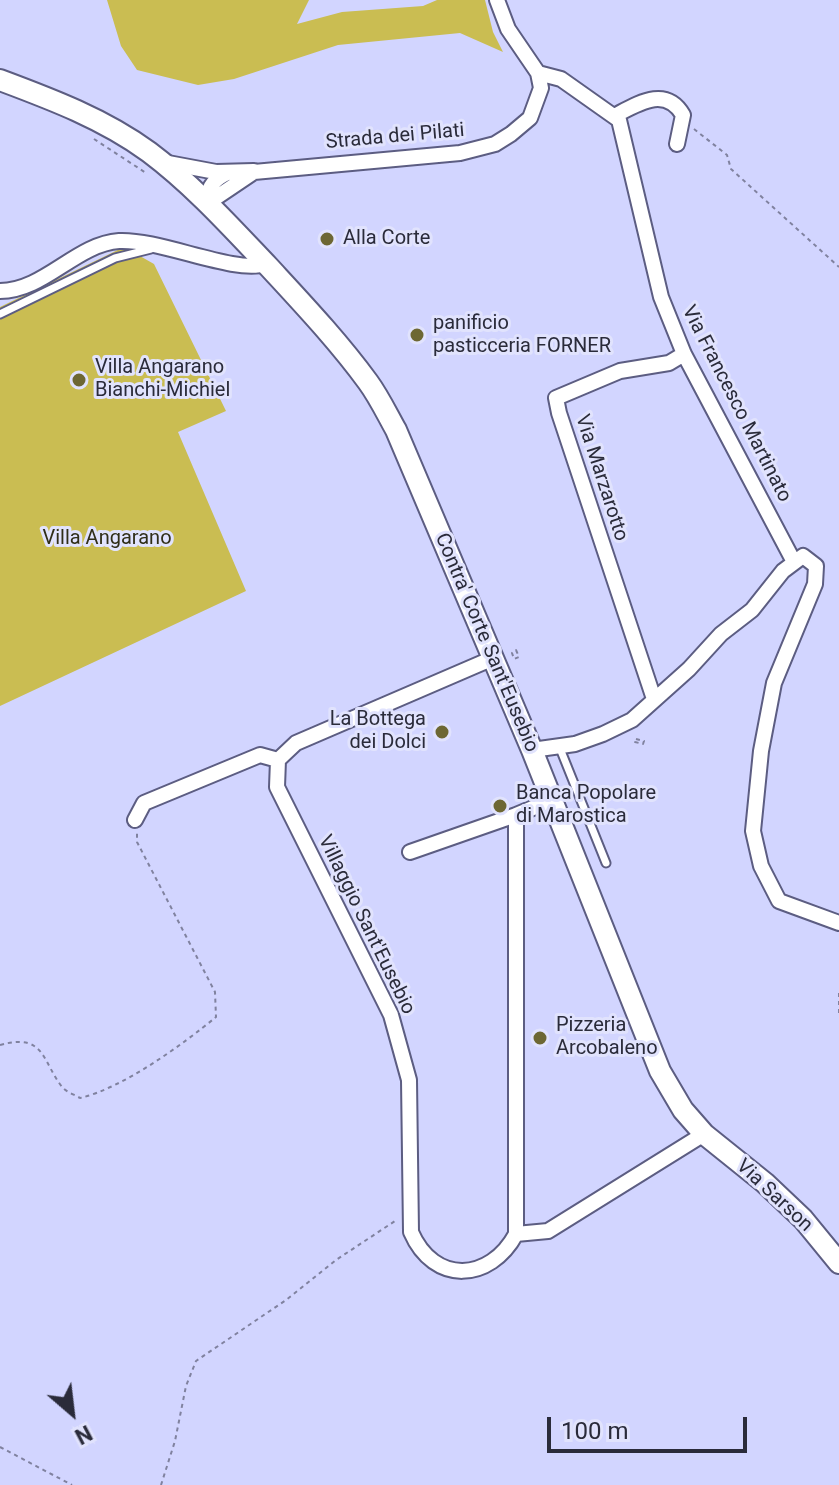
<!DOCTYPE html>
<html>
<head>
<meta charset="utf-8">
<style>
	body { margin:0 }
	#map { position:relative; width:839px; height:1485px; overflow:hidden; background:#d2d5ff; font-family:Roboto,sans-serif }
	canvas { display:block }
	.north { position:absolute; left:32px; top:1373px; width:80px; height:80px; -webkit-text-stroke:6px #e1e3fd; paint-order:stroke; rotate:152deg; font-size:22px; font-weight:700; line-height:32px; text-align:center; color:#2a2b3a }
	.north::after { content:''; display:block; margin:auto; width:28px; height:36px; background:#2a2b3a; clip-path:polygon(50% 0,100% 100%,50% 72%,0 100%) }
	.scale { position:absolute; left:547px; top:1417px; width:200px; height:36px; box-sizing:border-box; border:4px solid #2a2b3a; border-top:0; padding-left:10px; font-size:24px; line-height:28px; white-space:nowrap; color:#2a2b3a; -webkit-text-stroke:6px #e1e3fd; paint-order:stroke }
</style>
</head>
<body>
<div id="map">
<canvas width="839" height="1485"></canvas>
<div class="north">N</div>
<div class="scale">100 m</div>
</div>
<script>
const c = document.querySelector('canvas').getContext('2d');
c.lineJoin = 'round';
function fillPath(path, color) {
  c.fillStyle = color;
  c.fill(path, 'evenodd');
}
function stroke(path, color, width, dash) {
  c.strokeStyle = color;
  c.lineWidth = width;
  c.lineCap = dash ? 'butt' : 'round';
  c.setLineDash(dash || []);
  c.stroke(path);
}
function label(font, color, halo, rows, align = 'center') {
  c.font = font + ' Roboto,sans-serif';
  c.lineWidth = 6;
  c.setLineDash([]);
  c.textBaseline = 'middle';
  c.strokeStyle = halo;
  c.fillStyle = color;
  for (const [text, x, y, turn = 0] of rows) {
    c.save();
    c.translate(x, y);
    c.rotate((+turn || 0) * Math.PI / 180);
    c.textAlign = isNaN(turn) ? turn : align;
    if (halo) c.strokeText(text, 0, 0);
    c.fillText(text, 0, 0);
    c.restore();
  }
}
const green = new Path2D(`
	M 107,0 L 309,0 L 297,24 L 342,12 L 423,6 L 437,0 L 485,0 L 493,32 L 503,52 L 460,33 L 338,45 L 234,79 L 198,85 L 137,70 L 121,46 Z
	M 124,247 L 154,264 L 226,411 L 178,432 L 246,591 L 0,706 L 0,307 Z`);
const path = new Path2D(`
	M 694,129 L 727,155 L 731,169 L 839,267
	M 94,139 L 146,173
	M 516,650 L 519,657 L 514,659 L 512,653 Z
	M 636,739 L 644,741 L 643,744 L 635,742 Z
	M 839,993 L 839,1015
	M 0,1045 C 46,1032 42,1063 63,1088 C 67,1092 75,1095 80,1098 C 123,1088 182,1045 216,1017 L 215,992 L 137,842 L 137,833
	M 0,1447 L 72,1485
	M 161,1485 L 175,1441 L 186,1386 L 196,1361 L 286,1300 L 336,1260 L 395,1221`);
const lane = new Path2D(`
	M 0,314 L 115,258 L 151,249
	M 559,746 L 606,863`);
const street = new Path2D(`
	M 538,73 L 561,79 L 619,120 L 661,297 L 684,354 L 794,562
	M 616,115 C 639,103 666,86 683,115 L 677,144
	M 168,163 L 216,172 L 254,171
	M 208,203 L 254,172 L 460,153 L 495,144 L 511,134 L 530,118 L 541,88 L 538,73 L 508,29 L 497,0
	M 208,203 C 206,187 215,178 230,172
	M 0,291 C 44,291 76,244 119,241 C 160,239 234,274 265,264
	M 491,659 L 296,743 L 278,760 L 277,787 L 391,1015 L 409,1080 L 411,1232 C 434,1285 490,1282 516,1234 L 516,815 L 552,800
	M 654,699 L 559,413 L 556,398 L 620,371 L 669,363 L 684,354
	M 532,750 L 575,744 L 603,734 L 632,720 L 689,669 L 721,634 L 752,610 L 783,571 L 803,556 L 816,566 L 815,584 L 774,683 L 761,751 L 753,831 L 761,866 L 779,901 L 839,923
	M 135,820 L 144,803 L 260,755 L 278,760
	M 410,852 L 516,815
	M 516,1234 L 548,1231 L 704,1134`);
const secondary = new Path2D(`
	M 0,80 C 51,99 104,119 149,152 C 193,185 230,226 268,266 C 303,304 338,341 368,382 C 379,397 387,414 396,430 L 532,750 L 660,1071 L 683,1110 L 704,1134 L 765,1183 L 803,1219 L 839,1263`);
const markers = [
	[327,239,8,"#6d6733"],
	[417,335,8,"#6d6733"],
	[79,380,8,"#6d6733"],
	[442,732,8,"#6d6733"],
	[500,806,8,"#6d6733"],
	[540,1038,8,"#6d6733"]
];
const streetNames = [
	["Strada dei Pilati",395,137,-5],
	["Via Francesco Martinato",736,404,63],
	["Via Marzarotto",601,478,72],
	["Contra' Corte Sant'Eusebio",486,643,67],
	["Villaggio Sant'Eusebio",366,925,64],
	["Via Sarson",774,1196,43]
];
const poiNames = [
	["Alla Corte",343,239],
	["panificio",433,324],
	["pasticceria FORNER",433,347],
	["Villa Angarano",95,368],
	["Bianchi-Michiel",95,391],
	["La Bottega",426,720,"right"],
	["dei Dolci",426,743,"right"],
	["Banca Popolare",516,794],
	["di Marostica",516,817],
	["Pizzeria",556,1026],
	["Arcobaleno",556,1049]
];
const parkNames = [
	["Villa Angarano",107,539]
];
fillPath(green, '#cabd52');
stroke(lane, '#5c5d82', 11);
stroke(street, '#5c5d82', 18);
stroke(secondary, '#5c5d82', 24);
stroke(path, '#80829f', 2, [4, 4]);
stroke(lane, '#fff', 7);
stroke(street, '#fff', 14);
stroke(secondary, '#fff', 20);
for (const [x, y, r, color] of markers) {
  const dot = new Path2D();
  dot.arc(x, y, r, 0, 2 * Math.PI);
  c.fillStyle = color;
  c.fill(dot);
  stroke(dot, '#e1e3fd', 3);
}
label('20px', '#2a2b3a', '#e1e3fd', streetNames);
label('20px', '#2a2b3a', '#e1e3fd', poiNames, 'left');
label('20px', '#302e18', '#e1e3fd', parkNames);
</script>
</body>
</html>
